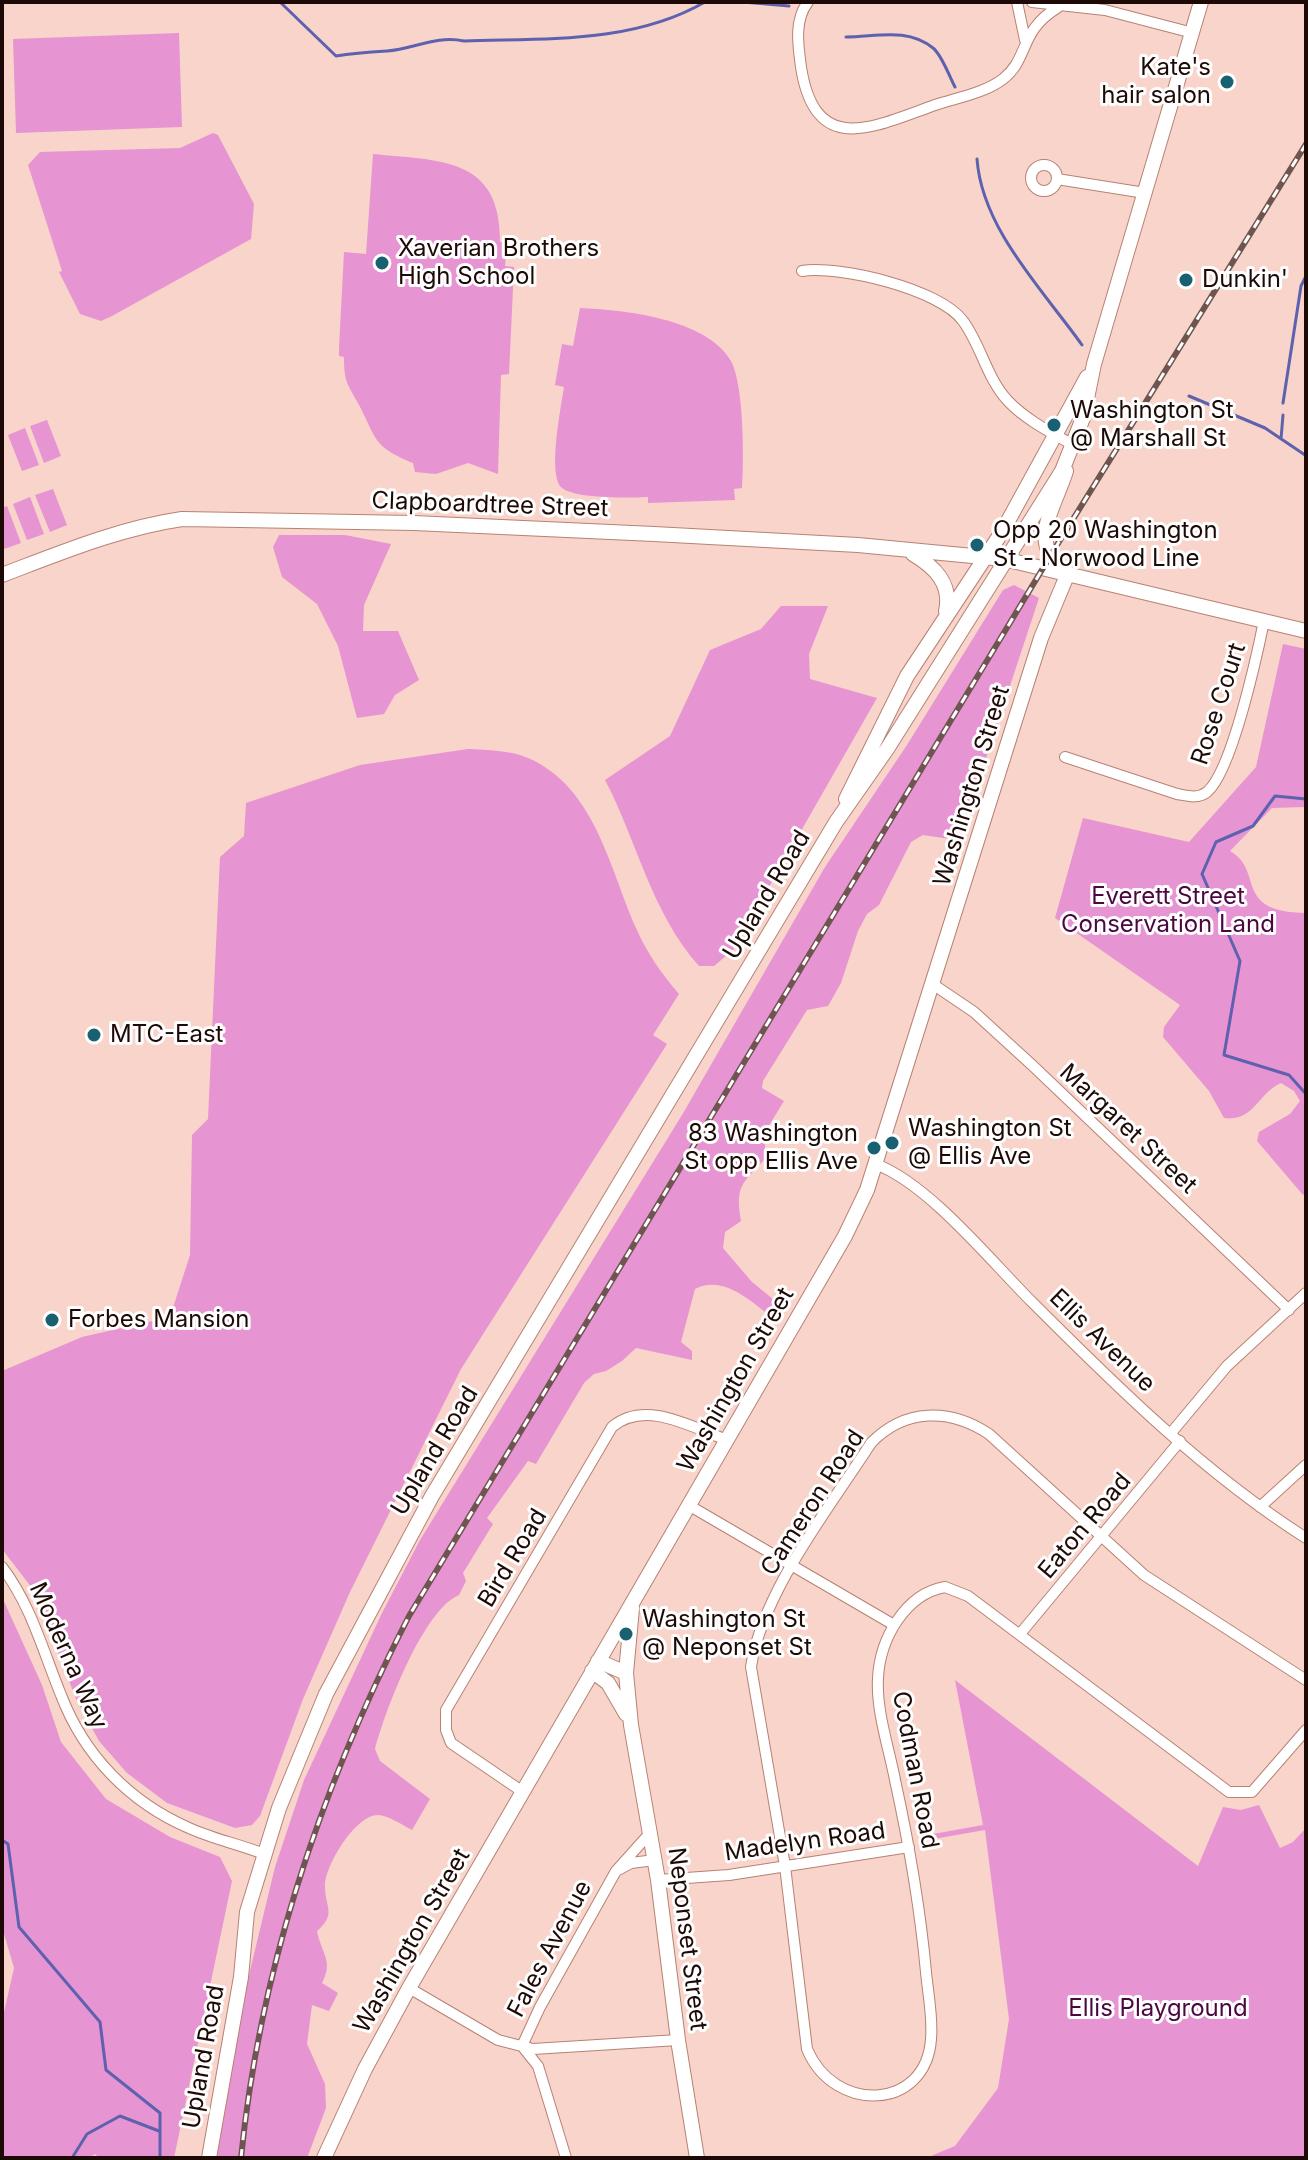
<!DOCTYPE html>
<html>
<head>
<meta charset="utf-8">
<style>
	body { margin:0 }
	#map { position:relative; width:1308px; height:2160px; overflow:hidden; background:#f8d4ca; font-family:Inter,sans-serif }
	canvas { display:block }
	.frame { position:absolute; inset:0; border:4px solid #1d0a06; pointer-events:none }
</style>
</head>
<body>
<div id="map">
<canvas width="1308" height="2160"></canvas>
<div class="frame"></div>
</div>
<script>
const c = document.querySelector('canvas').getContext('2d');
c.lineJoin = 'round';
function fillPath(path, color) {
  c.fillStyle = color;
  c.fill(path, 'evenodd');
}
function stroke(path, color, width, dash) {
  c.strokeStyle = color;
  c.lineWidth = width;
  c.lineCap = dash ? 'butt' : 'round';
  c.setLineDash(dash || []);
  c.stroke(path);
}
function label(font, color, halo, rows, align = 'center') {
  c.font = font + ' Inter,sans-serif';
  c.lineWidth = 6;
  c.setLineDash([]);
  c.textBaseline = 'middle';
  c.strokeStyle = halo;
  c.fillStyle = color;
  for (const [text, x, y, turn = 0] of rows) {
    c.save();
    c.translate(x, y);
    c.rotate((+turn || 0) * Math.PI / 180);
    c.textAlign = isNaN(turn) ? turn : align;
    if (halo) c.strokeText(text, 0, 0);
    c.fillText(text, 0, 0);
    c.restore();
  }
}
const green = new Path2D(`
	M 179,33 L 182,127 L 16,133 L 13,39 Z
	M 213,133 L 218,135 L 254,204 L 251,239 L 112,316 L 101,321 L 80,314 L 59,272 L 62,271 L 28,165 L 40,152 L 180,148 Z
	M 373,154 C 439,161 501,156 500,242 L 507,243 L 505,266 L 514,267 L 509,374 L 501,375 L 498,474 L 468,463 L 436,474 L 415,472 L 413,463 C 372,446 377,439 359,405 C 347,383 344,382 344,357 L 339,356 L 339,348 L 344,252 L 366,254 Z
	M 580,308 C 623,310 706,318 731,361 C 744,385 744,460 742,488 L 734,489 L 735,500 L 648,503 L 648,497 C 631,498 572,499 561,487 C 548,472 561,407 564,387 L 555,385 L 562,344 L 573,346 Z
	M 47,420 L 61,456 L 44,463 L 30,426 Z
	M 25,428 L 39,465 L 22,471 L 8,435 Z
	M 53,489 L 67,525 L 50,532 L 35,495 Z
	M 30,497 L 44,534 L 27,540 L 13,504 Z
	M 7,506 L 21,543 L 4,549 L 2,508 Z
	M 279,535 L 345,535 L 391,544 L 364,605 L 363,631 L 398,631 L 419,680 L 395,695 L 384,714 L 357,718 L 338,646 L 317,604 L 282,577 L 273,547 Z
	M 1014,585 L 1039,598 L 961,834 L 957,840 L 923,835 L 911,842 L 879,905 L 867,914 L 858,931 L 841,983 L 828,1006 L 807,1010 L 763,1081 L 762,1088 L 784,1101 L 765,1132 L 765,1159 C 742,1183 735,1186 741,1221 L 725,1232 L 723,1248 L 752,1282 L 784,1308 L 775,1320 C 753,1303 724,1274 695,1289 L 681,1342 L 692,1351 L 692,1360 L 636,1348 L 622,1361 L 606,1371 L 594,1374 L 584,1383 L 536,1464 L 528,1461 L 487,1518 L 493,1524 L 463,1573 L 466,1581 L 459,1595 C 423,1610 385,1711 375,1749 L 380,1761 L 430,1799 L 412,1830 C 402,1825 388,1815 378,1815 C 355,1815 324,1867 325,1887 C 325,1907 337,1914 317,1931 C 321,1953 334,1961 322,1983 L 338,1993 L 329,2011 L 312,2005 L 307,2044 L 325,2084 L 326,2108 L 307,2158 L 217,2158 L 235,2033 L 275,1867 L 304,1780 L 382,1613 L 420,1540 L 682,1115 L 825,867 L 907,745 L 1003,590 Z
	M 781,606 L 828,606 L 809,654 L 810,679 L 877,698 L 733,950 L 714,966 L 699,966 C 652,914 637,841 605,780 L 670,736 L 710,650 L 761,629 Z
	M 1283,644 L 1306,649 L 1306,807 L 1272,808 L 1230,851 C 1265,871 1232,912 1306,913 L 1306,1192 L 1303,1195 L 1257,1141 L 1259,1132 L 1290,1114 L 1300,1101 L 1294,1091 L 1281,1083 C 1257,1094 1254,1122 1224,1118 L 1209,1091 L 1163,1037 L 1164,1027 L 1180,1005 L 1055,918 L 1083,818 L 1189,842 L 1256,767 Z
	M 468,749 C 488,750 509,750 528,758 C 595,787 609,867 636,928 C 647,953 661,973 679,994 L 653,1035 L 667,1044 L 461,1369 L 350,1592 L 303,1699 L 260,1816 L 252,1825 L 235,1828 L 167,1803 L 127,1773 L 99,1741 L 77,1701 L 32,1588 L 2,1549 L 2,1371 L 82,1337 L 170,1317 L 190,1255 L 192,1135 L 208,1119 L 220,857 L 244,836 L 246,803 L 360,765 Z
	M 2,1597 L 42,1685 L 61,1742 L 106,1799 L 170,1837 L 220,1857 L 232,1881 L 174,2158 L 99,2158 L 95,2154 L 89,2158 L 2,2158 L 2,2021 L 14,1968 L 2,1927 Z
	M 955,1680 L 1198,1866 L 1223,1807 L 1241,1810 L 1259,1805 L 1280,1848 L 1293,1842 L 1306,1828 L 1306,2158 L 926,2158 L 955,2146 L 998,2088 L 1009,2019 L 985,1830 L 922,1841 L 922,1836 L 983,1825 Z`);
const stream = new Path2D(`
	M 280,2 L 336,56 C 354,53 370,52 387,51 C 414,49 436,35 464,41 C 546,38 632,44 705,2
	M 743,2 L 789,6
	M 846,37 C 876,37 907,27 933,48 C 942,55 949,76 955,87
	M 977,159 C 982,229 1043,290 1082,345
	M 1189,396 L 1265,428 L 1305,455
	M 1283,403 L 1301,286 L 1306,276
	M 1281,439 L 1283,415
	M 1306,799 L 1275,796 L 1253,826 L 1216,842 L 1202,874 L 1240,961 L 1224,1055 L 1289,1075 L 1306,1094
	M 2,1840 L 8,1844 L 19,1927 L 100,2022 L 106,2070 L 160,2113 L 160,2158
	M 72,2158 L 87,2134 L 120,2116 L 159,2131`);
const street = new Path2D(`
	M 808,2 C 794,20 798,45 801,67 C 815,158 873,127 935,105 C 956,98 985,93 1003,79 C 1029,59 1019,31 1057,8
	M 1017,2 L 1025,40
	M 1032,2 L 1105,10 L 1193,33
	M1031 178a13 13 0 1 1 26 0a13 13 0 1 1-26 0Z
	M 1057,179 L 1145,193
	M 802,271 C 839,265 940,289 963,321 C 981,345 987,379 1008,401 C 1026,420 1052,433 1075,446
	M 1065,757 L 1177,794 C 1188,796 1198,799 1207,792 C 1232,771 1257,655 1264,621
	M 934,985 L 974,1012 L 1032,1065 L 1289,1310
	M 878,1165 C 930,1186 990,1260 1031,1301 C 1116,1386 1204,1473 1306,1538
	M 1171,1433 L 1227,1366 L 1306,1293
	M 690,1506 L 894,1625
	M 1260,1507 L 1306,1465
	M 2,1567 C 31,1605 43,1651 61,1695 C 84,1755 129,1802 189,1828 C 213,1839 239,1844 264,1854
	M 1020,1634 L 1180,1441
	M 1306,1680 L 1144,1575 L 989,1434 C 950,1408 905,1408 871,1443 C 830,1507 762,1592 751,1667 L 785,1866 L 807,2049 C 834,2114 926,2111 931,2039 C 933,2017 928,1994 926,1972 C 920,1907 909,1844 895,1780 C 889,1748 876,1711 878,1678 C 880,1639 905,1594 945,1587 L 968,1596 L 1229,1792 L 1252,1792 L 1306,1730
	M 523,1792 L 451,1743 L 446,1730 L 446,1710 L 612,1427 C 645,1399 691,1427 727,1440
	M 650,1833 L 616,1871 L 631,1863 L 655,1860
	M 658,1880 L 729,1875 L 909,1847
	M 409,1988 L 498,2040 L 533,2049 L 678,2040
	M 566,2158 L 538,2066 L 522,2046 L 540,2007 L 616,1871`);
const secondary = new Path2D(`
	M 913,554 C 935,567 952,584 946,611
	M 1064,570 C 1027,543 1055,507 1066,471
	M 2,575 C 60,553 120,528 182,519 L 414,523 L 654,534 L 858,545 L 1004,559 L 1306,631
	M 846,799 L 907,676 L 1002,532 L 1087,377
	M 632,1608 L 626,1673 L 631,1725 L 658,1880 L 678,2040 L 697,2158
	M 598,1661 L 626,1673
	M 592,1671 L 608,1683 L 626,1714
	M 209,2158 L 241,1977 L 247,1912 L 279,1808 L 326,1694 L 432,1496 L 836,822 L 887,749 L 1062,471 L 1083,418 L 1094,364 L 1201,2
	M 324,2158 L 365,2069 L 409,1988 L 845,1236 L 867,1190 L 1041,638 L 1068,573`);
const rail = new Path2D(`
	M 241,2158 C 260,1967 322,1785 409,1616 L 1057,545 L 1306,144`);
const markers = [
	[1227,82,8,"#196171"],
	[382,263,8,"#196171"],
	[1186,280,8,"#196171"],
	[1054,425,8,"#196171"],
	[977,545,8,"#196171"],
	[94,1035,8,"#196171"],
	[892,1143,8,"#196171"],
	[874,1148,8,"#196171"],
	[52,1320,8,"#196171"],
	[626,1634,8,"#196171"]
];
const poiNames = [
	["Kate's",1211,68,"right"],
	["hair salon",1211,96,"right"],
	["Xaverian Brothers",398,249],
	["High School",398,277],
	["Dunkin'",1202,280],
	["Washington St",1070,411],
	["@ Marshall St",1070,439],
	["Opp 20 Washington",993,531],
	["St - Norwood Line",993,559],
	["MTC-East",110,1035],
	["Washington St",908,1129],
	["@ Ellis Ave",908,1157],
	["83 Washington",858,1134,"right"],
	["St opp Ellis Ave",858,1162,"right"],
	["Forbes Mansion",68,1320],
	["Washington St",642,1620],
	["@ Neponset St",642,1648]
];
const streetNames = [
	["Clapboardtree Street",490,505,2],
	["Rose Court",1219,704,-72],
	["Washington Street",972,786,-73],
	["Upland Road",767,895,-59],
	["Margaret Street",1128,1129,43],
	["Ellis Avenue",1102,1341,44],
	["Washington Street",736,1380,-60],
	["Upland Road",435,1451,-59],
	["Cameron Road",813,1503,-57],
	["Eaton Road",1085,1526,-50],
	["Bird Road",513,1558,-59],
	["Moderna Way",68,1656,66],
	["Codman Road",915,1770,79],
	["Madelyn Road",805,1842,-8],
	["Neponset Street",687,1939,83],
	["Washington Street",412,1941,-60],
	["Fales Avenue",550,1949,-62],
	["Upland Road",204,2057,-80]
];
const parkNames = [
	["Everett Street",1168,897],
	["Conservation Land",1168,925],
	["Ellis Playground",1158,2009]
];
fillPath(green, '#e794d3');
stroke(stream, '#5e61ae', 3);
stroke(street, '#b78273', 12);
stroke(secondary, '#b78273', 16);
stroke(street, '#fff', 10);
stroke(secondary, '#fff', 14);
stroke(rail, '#6e554f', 6);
stroke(rail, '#fefefe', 3, [9]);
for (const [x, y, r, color] of markers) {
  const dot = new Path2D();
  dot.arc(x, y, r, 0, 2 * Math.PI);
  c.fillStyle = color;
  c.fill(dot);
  stroke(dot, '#fefefe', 3);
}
label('24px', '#1d0a06', '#fefefe', poiNames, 'left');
label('24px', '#1d0a06', '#fefefe', streetNames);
label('24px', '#4b0740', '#fefefe', parkNames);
</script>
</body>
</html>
